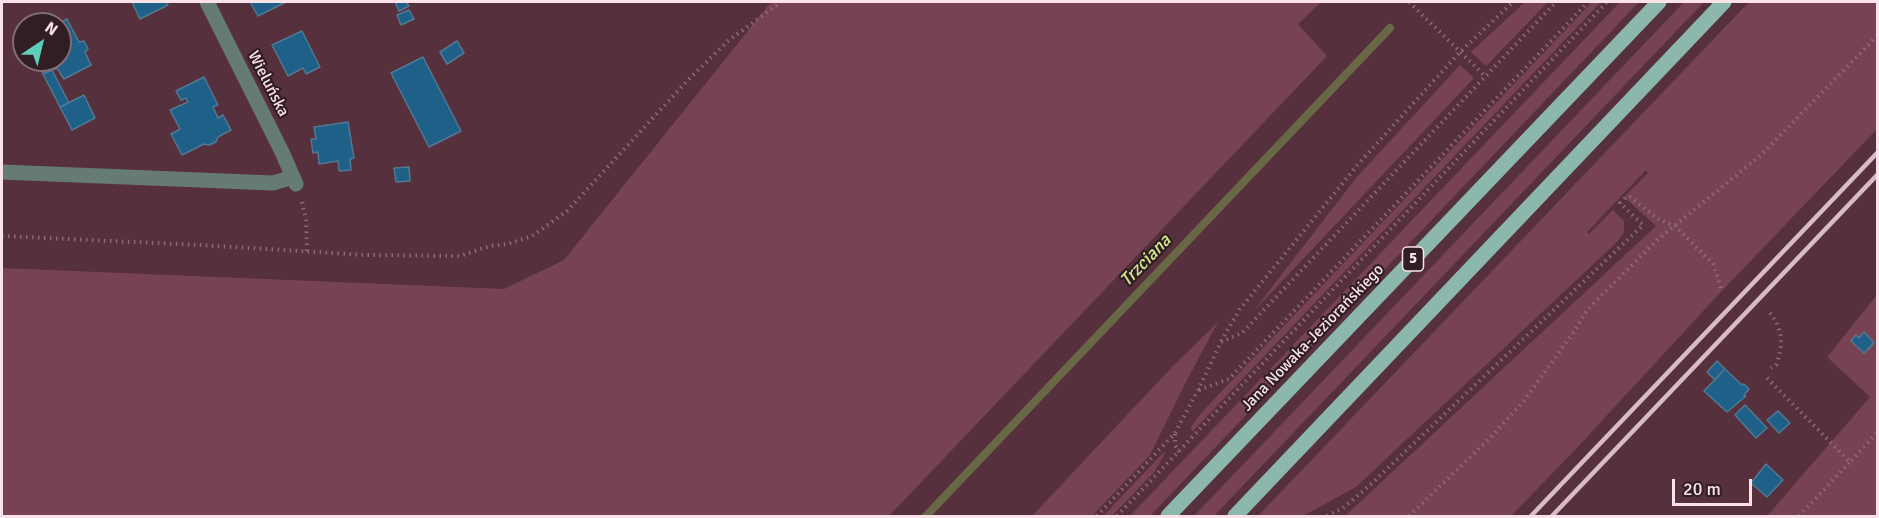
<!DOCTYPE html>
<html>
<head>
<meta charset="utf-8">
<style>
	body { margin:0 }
	#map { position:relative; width:1879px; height:518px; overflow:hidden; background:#56303c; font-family:Signika,sans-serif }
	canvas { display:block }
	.frame { position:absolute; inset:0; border:3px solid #fce2e9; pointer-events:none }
	.north { position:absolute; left:12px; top:12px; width:60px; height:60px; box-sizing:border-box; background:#301e24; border:2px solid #826c73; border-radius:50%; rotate:35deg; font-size:16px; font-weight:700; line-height:24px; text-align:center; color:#fce2e9 }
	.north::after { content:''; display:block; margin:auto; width:21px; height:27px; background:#5dceb9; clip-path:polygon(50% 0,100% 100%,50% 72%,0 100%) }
	.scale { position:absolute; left:1672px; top:479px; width:80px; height:27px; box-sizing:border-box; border:3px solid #fce2e9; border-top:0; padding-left:8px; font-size:18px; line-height:21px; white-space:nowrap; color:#fce2e9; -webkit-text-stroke:4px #301e24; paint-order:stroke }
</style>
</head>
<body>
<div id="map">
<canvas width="1879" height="518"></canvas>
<div class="frame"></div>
<div class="north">N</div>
<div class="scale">20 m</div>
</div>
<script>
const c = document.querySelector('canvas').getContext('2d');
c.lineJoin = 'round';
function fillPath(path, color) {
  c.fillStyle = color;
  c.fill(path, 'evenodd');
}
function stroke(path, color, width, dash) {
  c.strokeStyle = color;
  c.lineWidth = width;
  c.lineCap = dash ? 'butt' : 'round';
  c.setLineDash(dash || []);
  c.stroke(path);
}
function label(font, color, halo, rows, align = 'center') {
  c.font = font + ' Signika,sans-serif';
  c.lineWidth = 4.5;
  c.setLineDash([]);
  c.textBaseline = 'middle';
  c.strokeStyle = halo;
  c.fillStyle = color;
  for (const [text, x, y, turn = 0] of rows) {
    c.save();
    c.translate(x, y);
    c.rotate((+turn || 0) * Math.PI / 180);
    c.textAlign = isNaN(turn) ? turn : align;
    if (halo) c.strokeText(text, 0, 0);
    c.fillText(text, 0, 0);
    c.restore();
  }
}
const green = new Path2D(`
	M 771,2 L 1321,2 L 1298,24 L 1327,56 L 889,516 L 2,516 L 2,268 L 504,289 L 564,260 Z
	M 1525,2 L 1548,2 L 1486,66 L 1471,52 Z
	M 1592,2 L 1601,2 L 1192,432 L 1191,427 L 1202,412 Z
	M 1620,2 L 1639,2 L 1150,516 L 1130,516 Z
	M 1684,2 L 1704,2 L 1214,516 L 1194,516 Z
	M 1749,2 L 1877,2 L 1877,129 L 1718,295 L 1574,451 L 1511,516 L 1345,516 L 1656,226 L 1624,197 L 1648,173 L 1646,170 L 1587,232 L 1589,234 L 1613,210 L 1624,221 L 1624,233 L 1618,241 L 1356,487 L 1303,516 L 1258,516 Z
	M 1460,65 L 1474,78 L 1252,313 L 1356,178 Z
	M 1877,295 L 1877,516 L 1767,516 L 1870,397 L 1827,357 Z
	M 1218,322 L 1186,382 L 1150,455 L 1092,516 L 1032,516 L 1173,366 Z
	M 1164,452 L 1165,453 L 1155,471 L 1112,516 L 1103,516 Z`);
const stream = new Path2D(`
	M 926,516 L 1390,28`);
const building = new Path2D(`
	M 132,2 L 166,2 L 168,5 L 140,19 Z
	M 250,2 L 286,2 L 258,16 Z
	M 395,2 L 406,2 L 409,6 L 399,11 Z
	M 409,10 L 414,19 L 401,25 L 397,15 Z
	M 67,19 L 79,42 L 84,41 L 88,49 L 85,52 L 91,65 L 64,79 L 57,68 L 43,74 L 36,60 L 60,60 L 60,24 L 57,24 Z
	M 302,31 L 320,67 L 306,74 L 303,68 L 288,76 L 272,45 Z
	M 457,41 L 464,53 L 447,64 L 440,52 Z
	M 423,57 L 461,131 L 429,147 L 391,73 Z
	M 52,70 L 69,103 L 60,107 L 43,74 Z
	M 204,77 L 218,105 L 213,107 L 218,118 L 223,115 L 231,130 L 218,137 L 216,142 L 209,145 L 204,144 L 182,155 L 171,134 L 180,129 L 170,110 L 188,102 L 186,98 L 181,100 L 176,91 Z
	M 84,95 L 95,118 L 72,130 L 60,107 Z
	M 348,122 L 354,158 L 350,159 L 351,170 L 339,171 L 338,161 L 319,164 L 318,152 L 313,153 L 311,139 L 316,139 L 314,127 Z
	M 409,167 L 410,181 L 396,182 L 394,168 Z
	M 1864,332 L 1874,343 L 1864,353 L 1851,341 L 1856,335 L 1859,338 Z
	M 1717,361 L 1725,369 L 1715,380 L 1707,372 Z
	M 1725,369 L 1742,385 L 1744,384 L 1749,389 L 1744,395 L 1746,396 L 1727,412 L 1704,391 Z
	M 1745,405 L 1767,428 L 1756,438 L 1735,415 Z
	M 1778,411 L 1790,423 L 1779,433 L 1767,420 Z
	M 1766,464 L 1783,480 L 1767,497 L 1751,483 Z`);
const path = new Path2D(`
	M 1409,2 L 1486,77
	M 302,202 L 306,220 L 307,252
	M 2,236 L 200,245 L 365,255 L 460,256 L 490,246 L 508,244 L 532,236 L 567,211 L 688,80 L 728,41 L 781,2
	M 1770,313 C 1784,331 1783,345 1776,365 L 1771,368
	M 1221,341 L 1240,309 L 1360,162 L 1460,52 L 1513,2
	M 1767,378 L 1850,462 L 1878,432
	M 1199,390 L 1229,379 L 1588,2
	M 1175,434 L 1175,445 L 1179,452
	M 1097,516 L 1175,433 L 1198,390 L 1221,342 L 1242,333 L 1556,2
	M 1117,516 L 1607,2
	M 1327,516 L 1343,508 L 1369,486 L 1643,225 L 1620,203 L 1626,197 L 1630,197 L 1658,219 L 1675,226 L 1713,264 L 1721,288
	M 1409,516 L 1489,439 L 1523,402 L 1573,333 L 1587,310 L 1656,241 L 1762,154 L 1878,35
	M 1799,516 L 1850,462`);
const minor = new Path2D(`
	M 207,2 L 282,152 L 296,184
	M 2,172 L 273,183 L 293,177`);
const major = new Path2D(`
	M 1168,516 L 1659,2
	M 1235,516 L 1724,2`);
const rail = new Path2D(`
	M 1531,516 L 1878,152
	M 1552,516 L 1878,174`);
const shields = [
	[1413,259,21]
];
const shieldNames = [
	["5",1413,259]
];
const streetNames = [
	["Wieluńska",268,84,63],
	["Jana Nowaka-Jeziorańskiego",1313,338,-46]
];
const waterNames = [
	["Trzciana",1146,261,-46]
];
fillPath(green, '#774354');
stroke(stream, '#686746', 8);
fillPath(building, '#1e6087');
stroke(building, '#537892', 1.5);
stroke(path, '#8d6b75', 4, [1.5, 4.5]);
stroke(minor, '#667b76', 15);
stroke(major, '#8bb7ad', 15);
stroke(rail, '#d8bcc4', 4.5);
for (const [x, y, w] of shields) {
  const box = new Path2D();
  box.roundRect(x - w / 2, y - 12, w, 24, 4.5);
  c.fillStyle = '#301e24';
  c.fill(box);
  stroke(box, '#fce2e9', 1.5);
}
label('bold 15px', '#fce2e9', null, shieldNames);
label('16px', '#fce2e9', '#301e24', streetNames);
label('italic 18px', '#d4ea8c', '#301e24', waterNames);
</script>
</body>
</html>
